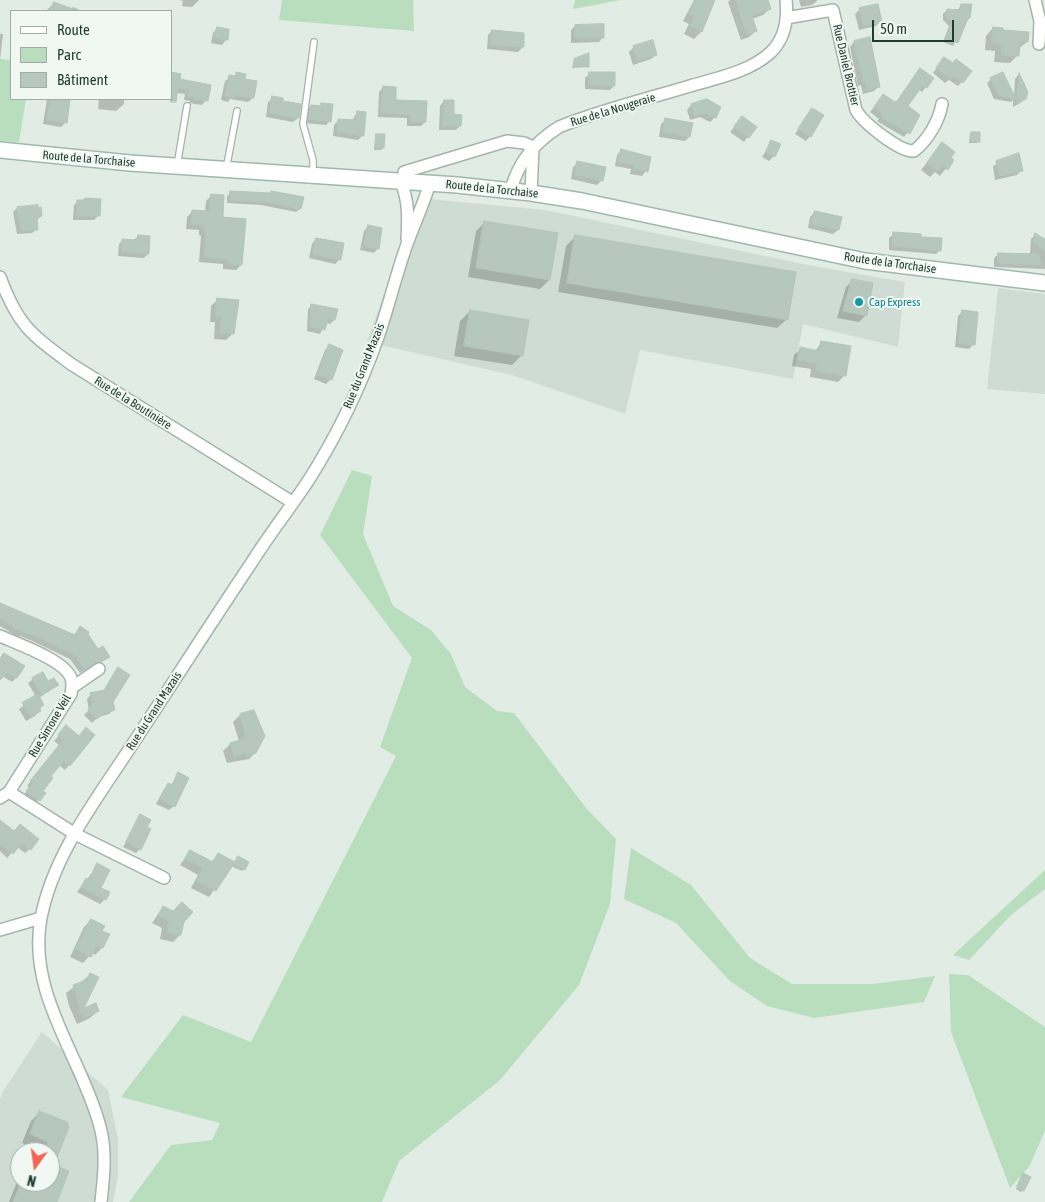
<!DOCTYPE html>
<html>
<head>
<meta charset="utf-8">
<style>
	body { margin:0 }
	#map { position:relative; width:1045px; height:1202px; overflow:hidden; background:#e1ece5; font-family:"Asap Condensed",sans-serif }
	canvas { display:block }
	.legend { position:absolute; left:10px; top:10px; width:162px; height:90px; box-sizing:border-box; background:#f1f8f4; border:1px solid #9eada6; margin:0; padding:6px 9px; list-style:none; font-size:15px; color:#213d31 }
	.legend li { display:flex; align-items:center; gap:10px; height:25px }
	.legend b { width:25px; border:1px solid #9eada6 }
	.north { position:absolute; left:10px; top:1142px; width:50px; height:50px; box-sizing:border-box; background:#f1f8f4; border:1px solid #9eada6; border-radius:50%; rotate:194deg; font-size:14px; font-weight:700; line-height:20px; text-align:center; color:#213d31 }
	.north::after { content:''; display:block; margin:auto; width:18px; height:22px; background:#f66554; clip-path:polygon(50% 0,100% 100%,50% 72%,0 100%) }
	.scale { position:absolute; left:872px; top:20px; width:82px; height:22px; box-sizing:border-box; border:2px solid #213d31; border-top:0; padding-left:6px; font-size:15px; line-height:18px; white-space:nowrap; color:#213d31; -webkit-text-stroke:4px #f1f8f4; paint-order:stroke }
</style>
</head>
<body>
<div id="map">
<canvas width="1045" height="1202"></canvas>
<ul class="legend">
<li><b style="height:6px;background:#fff"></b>Route</li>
<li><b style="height:14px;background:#b9debd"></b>Parc</li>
<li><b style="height:14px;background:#b6c7be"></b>Bâtiment</li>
</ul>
<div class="north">N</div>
<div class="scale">50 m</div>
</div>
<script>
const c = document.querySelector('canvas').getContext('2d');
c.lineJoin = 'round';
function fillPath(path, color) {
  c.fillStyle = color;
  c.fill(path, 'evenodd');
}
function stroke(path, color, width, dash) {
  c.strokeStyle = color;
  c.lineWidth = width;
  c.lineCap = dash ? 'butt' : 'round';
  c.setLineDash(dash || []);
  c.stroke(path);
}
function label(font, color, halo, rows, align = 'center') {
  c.font = font + ' "Asap Condensed",sans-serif';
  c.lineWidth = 4;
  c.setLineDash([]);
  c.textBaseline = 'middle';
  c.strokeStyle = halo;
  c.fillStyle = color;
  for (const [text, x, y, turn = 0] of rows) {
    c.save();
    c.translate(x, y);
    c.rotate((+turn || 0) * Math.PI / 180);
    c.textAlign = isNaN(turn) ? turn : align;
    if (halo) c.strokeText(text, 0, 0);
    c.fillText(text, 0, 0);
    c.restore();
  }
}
const built = new Path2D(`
	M 418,198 L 545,210 L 813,266 L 905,282 L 898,347 L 803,324 L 793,379 L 640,350 L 625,414 L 512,375 L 367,342 Z
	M 998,288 L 1045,294 L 1045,394 L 987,389 Z
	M 42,1032 L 108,1090 L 118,1139 L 118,1176 L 113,1202 L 0,1202 L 0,1099 L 2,1093 ZM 20,1152 L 50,1152 L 50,1182 L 20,1182 Z`);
const green = new Path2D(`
	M 282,0 L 413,0 L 414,31 L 279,20 Z
	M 575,0 L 621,0 L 573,9 Z
	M 0,59 L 11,60 L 11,99 L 26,99 L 19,142 L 0,141 Z
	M 352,470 L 372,476 L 363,534 L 393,606 L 431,630 L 451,654 L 465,687 L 497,711 L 514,713 L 586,808 L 616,839 L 610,904 L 579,985 L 500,1080 L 399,1161 L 382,1202 L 129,1202 L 171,1145 L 212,1140 L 220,1123 L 121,1097 L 183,1015 L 251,1042 L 396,756 L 380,747 L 412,658 L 320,535 Z
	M 631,848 L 691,885 L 750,958 L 792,984 L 873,984 L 935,976 L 924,1002 L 814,1018 L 767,1006 L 730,981 L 676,923 L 624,899 Z
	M 1045,870 L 1045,889 L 1011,915 L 969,960 L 953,955 Z
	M 949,974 L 968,975 L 1045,1027 L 1045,1131 L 1029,1167 L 1010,1188 L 951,1032 Z`);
const shadow = new Path2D(`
	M 180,0 L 199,0 L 192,7 L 182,6 L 183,1 Z
	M 694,0 L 714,1 L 701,32 L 694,39 L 684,34 L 689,24 L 683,21 Z
	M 730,0 L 767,0 L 770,9 L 763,15 L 752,19 L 756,31 L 749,37 L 741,40 L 728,2 Z
	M 799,0 L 817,0 L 817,1 L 812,5 L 801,7 Z
	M 54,3 L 71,9 L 73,7 L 82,11 L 46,11 Z
	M 961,5 L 969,18 L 953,46 L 943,42 L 949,26 L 943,20 L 943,14 L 947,10 L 957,11 Z
	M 859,10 L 880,22 L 876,26 L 859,30 L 855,14 Z
	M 575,26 L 603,37 L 599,42 L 571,43 L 571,30 Z
	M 217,28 L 228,30 L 226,40 L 222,45 L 211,43 L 213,33 Z
	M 993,28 L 1027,42 L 1018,49 L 1017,56 L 1010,63 L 994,62 L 995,51 L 985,50 L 986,36 Z
	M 492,31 L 523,34 L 523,47 L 518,52 L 487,49 L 488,35 Z
	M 0,34 L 3,34 L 0,60 Z
	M 652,42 L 656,55 L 651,59 L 633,65 L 629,52 L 633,48 Z
	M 854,42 L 879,86 L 874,91 L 863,94 L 861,85 L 858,86 L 850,47 Z
	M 574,60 L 588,66 L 572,68 Z
	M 940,63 L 962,82 L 958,86 L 949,80 L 945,83 L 933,73 Z
	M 171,71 L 178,80 L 206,100 L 202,105 L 189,103 L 190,101 L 184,100 L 185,94 L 171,92 Z
	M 590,73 L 614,86 L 610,90 L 585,89 L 585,78 Z
	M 237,74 L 244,80 L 255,82 L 253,98 L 248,102 L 230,99 L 228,102 L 221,100 L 225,81 Z
	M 916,75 L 926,87 L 922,92 L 918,89 L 906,106 L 916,123 L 904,137 L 880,123 L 877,121 L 879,119 L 870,112 L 883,96 L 895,104 Z
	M 1018,75 L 1026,92 L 1025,98 L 1020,103 L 1013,107 L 1013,100 L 1011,102 L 994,99 L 987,83 L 991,79 L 1014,97 L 1015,79 Z
	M 383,87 L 395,102 L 425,122 L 421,126 L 407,126 L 407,118 L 378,117 L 379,92 Z
	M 273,98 L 281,102 L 298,118 L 293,122 L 266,117 L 268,102 Z
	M 47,99 L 70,99 L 66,122 L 61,127 L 43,124 Z
	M 99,99 L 124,99 L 124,104 L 116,111 L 98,109 Z
	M 707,100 L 715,117 L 710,122 L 700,117 L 690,120 L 687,110 L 691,105 Z
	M 444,101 L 460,126 L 456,130 L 439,130 L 440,106 Z
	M 322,104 L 330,121 L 326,125 L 305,123 L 307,110 L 311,106 L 319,107 Z
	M 357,112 L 362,136 L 358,140 L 333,136 L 334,125 L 339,120 L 352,121 Z
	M 808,115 L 810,136 L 806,141 L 795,134 Z
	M 742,118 L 755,127 L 744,142 L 730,132 Z
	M 666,120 L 689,137 L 685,141 L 659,137 L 661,124 Z
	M 971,133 L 979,141 L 977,143 L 969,143 Z
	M 377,135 L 383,148 L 381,150 L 374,150 Z
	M 772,141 L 774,156 L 769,161 L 762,157 Z
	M 942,144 L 952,161 L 940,176 L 935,172 L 930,177 L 921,170 Z
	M 621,150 L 646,171 L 642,176 L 630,174 L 631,169 L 615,166 L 617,155 Z
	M 1018,155 L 1021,171 L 1017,175 L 995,180 L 993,166 L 1008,157 Z
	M 578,163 L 602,180 L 597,185 L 571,179 L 573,167 Z
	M 231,192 L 300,209 L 296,212 L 261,205 L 227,203 L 227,196 Z
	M 212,195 L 241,265 L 236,270 L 223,269 L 223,264 L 199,262 L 201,236 L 199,235 L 199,230 L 186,229 L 187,217 L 192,212 L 205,212 L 206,201 Z
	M 85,199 L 99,215 L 94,220 L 73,220 L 74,205 L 78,201 Z
	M 17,208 L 41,216 L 36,221 L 37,229 L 32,233 L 17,234 L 13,212 Z
	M 815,212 L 838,230 L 833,234 L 808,228 L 810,217 Z
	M 485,222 L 549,280 L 540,289 L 468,277 L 476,231 Z
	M 368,226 L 378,248 L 374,253 L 360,250 L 364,231 Z
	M 894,234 L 919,238 L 940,250 L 936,254 L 889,250 L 889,238 Z
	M 1035,235 L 1045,240 L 1045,269 L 994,267 L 994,258 L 999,254 L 1030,255 L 1031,239 Z
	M 138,236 L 149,237 L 148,254 L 144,258 L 118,256 L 119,244 L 123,240 L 133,241 Z
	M 575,237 L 787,319 L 777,328 L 558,292 L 566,246 Z
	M 316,239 L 340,259 L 335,264 L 309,258 L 312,244 Z
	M 852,281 L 866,315 L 859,322 L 837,318 L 846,287 Z
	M 218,299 L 233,333 L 226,340 L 214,339 L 215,322 L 210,322 L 211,306 Z
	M 312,305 L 334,320 L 330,324 L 326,323 L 320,334 L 307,331 L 308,309 Z
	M 470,311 L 522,355 L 512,365 L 454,356 L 460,321 Z
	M 962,312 L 974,344 L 969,349 L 955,347 L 958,316 Z
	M 822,342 L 850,347 L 844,376 L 838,382 L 810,377 L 811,369 L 792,366 L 794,355 L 801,349 L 815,351 Z
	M 330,346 L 331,379 L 326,384 L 314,379 L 325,350 Z
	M 0,604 L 73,636 L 80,628 L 97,651 L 109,656 L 80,673 L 70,659 L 30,640 L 20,636 L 18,637 L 0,626 Z
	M 4,654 L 16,678 L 12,682 L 2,676 L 0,679 L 0,658 Z
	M 118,669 L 112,702 L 114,709 L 109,714 L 98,717 L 92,723 L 84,715 L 89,710 L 87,699 L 91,694 L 103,691 Z
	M 33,679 L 57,685 L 39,698 L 43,705 L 35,716 L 26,721 L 19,709 L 36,697 L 28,683 Z
	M 240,715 L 256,752 L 249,759 L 227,763 L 223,751 L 230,744 L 239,741 L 233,722 Z
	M 62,732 L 69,765 L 65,770 L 59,765 L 41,791 L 44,794 L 34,805 L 23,796 L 29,788 L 27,786 L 59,745 L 54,741 Z
	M 179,774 L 174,806 L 169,810 L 156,804 L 164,789 L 168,785 L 170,786 Z
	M 140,816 L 140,849 L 136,853 L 123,847 Z
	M 0,821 L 30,849 L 25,853 L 17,847 L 7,858 L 0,851 Z
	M 190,851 L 211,862 L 218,855 L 234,863 L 238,858 L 244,869 L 242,871 L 231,866 L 209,897 L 191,888 L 198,875 L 180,865 Z
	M 98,865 L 100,888 L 105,899 L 100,904 L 77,892 Z
	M 163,907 L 183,921 L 180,935 L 173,942 L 160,939 L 162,928 L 152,923 Z
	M 91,920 L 101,932 L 108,935 L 102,948 L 95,955 L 92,953 L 83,963 L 70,957 L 84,927 Z
	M 90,975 L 81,1010 L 98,1011 L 90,1018 L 77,1024 L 69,1006 L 66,993 Z
	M 39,1113 L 66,1123 L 52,1166 L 55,1202 L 9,1202 L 20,1174 L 20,1182 L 50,1182 L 50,1152 L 39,1152 L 40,1150 L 22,1143 L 31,1121 Z
	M 1023,1175 L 1023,1190 L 1021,1192 L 1016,1189 Z`);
const building = new Path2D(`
	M 696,0 L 715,0 L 702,32 L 690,26 L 695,17 L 689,14 Z
	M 736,0 L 768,0 L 771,9 L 752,16 L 757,31 L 747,34 Z
	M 54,2 L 76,10 L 76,11 L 50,11 Z
	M 878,4 L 882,22 L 863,26 L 859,8 Z
	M 961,4 L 972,4 L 970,18 L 968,18 L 958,43 L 946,38 L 952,22 L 946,16 L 947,9 L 960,10 Z
	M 604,24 L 604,38 L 575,38 L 575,25 Z
	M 217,27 L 229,29 L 228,40 L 215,38 Z
	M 993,27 L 1003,28 L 1003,30 L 1029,32 L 1028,42 L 1020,42 L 1019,56 L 1001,55 L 1002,44 L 992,43 Z
	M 492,30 L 524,33 L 524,47 L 491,45 Z
	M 870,37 L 880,87 L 867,90 L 865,81 L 863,82 L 854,41 Z
	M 653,40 L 657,55 L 637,61 L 633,46 Z
	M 589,53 L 589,67 L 574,67 L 574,59 Z
	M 944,57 L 953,63 L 956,59 L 972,71 L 963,83 L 953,76 L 951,79 L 936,68 Z
	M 920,68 L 934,78 L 927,88 L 923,85 L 908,106 L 920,115 L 910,134 L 884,119 L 881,116 L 883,114 L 874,107 L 883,94 L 895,102 L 897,101 Z
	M 171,72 L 181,74 L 180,79 L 211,85 L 208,101 L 193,99 L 194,97 L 188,96 L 189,90 L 178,88 L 176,102 L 171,102 Z
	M 236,72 L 246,74 L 245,79 L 257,81 L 254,98 L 234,95 L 234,98 L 225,96 L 229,75 L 236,76 Z
	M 589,72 L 615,72 L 615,86 L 589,85 Z
	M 1003,72 L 1016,99 L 998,95 L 990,78 Z
	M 1019,73 L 1028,92 L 1026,99 L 1017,104 Z
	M 383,86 L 396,87 L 396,100 L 427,101 L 426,122 L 411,122 L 411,115 L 381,113 Z
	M 272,96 L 283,98 L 283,101 L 301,104 L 299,118 L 270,113 Z
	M 51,99 L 70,99 L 67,123 L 47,120 Z
	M 707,99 L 721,107 L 716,118 L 706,113 L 694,116 L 691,104 Z
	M 444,100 L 454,100 L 454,114 L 462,115 L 461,126 L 443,126 Z
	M 321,103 L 333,104 L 331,122 L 308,119 L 311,105 L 321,106 Z
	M 812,108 L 824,115 L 811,137 L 798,129 Z
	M 357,111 L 366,112 L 364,136 L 337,132 L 338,119 L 356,120 Z
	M 742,116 L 757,127 L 749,138 L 734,127 Z
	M 665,118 L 693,123 L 690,137 L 663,132 Z
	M 971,132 L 980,132 L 980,142 L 970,141 Z
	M 376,134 L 385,134 L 384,148 L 375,148 Z
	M 771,140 L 781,144 L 775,157 L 766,152 Z
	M 942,142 L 955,152 L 951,158 L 954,160 L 948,170 L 942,165 L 938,171 L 927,163 Z
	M 621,149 L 651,157 L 648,172 L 634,169 L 635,165 L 618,162 Z
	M 1019,153 L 1023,171 L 999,176 L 996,161 Z
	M 577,161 L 606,167 L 603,181 L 575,175 Z
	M 230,191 L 270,193 L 271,191 L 304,197 L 301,209 L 265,202 L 230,200 Z
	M 211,194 L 224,195 L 223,217 L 246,219 L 242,265 L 228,264 L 228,259 L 204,257 L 206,230 L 204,230 L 204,225 L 191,224 L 192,210 L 209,211 Z
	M 85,198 L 101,199 L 100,216 L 76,216 L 77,200 L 85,200 Z
	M 38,205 L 38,208 L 41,207 L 42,216 L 37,217 L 38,230 L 21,231 L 17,207 Z
	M 815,211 L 842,217 L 839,230 L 811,224 Z
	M 484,221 L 558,233 L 550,280 L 476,268 Z
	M 368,225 L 382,228 L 379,249 L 364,246 Z
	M 893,232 L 921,234 L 921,237 L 942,238 L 941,251 L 893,246 Z
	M 1035,233 L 1045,239 L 1045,250 L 1034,243 Z
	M 138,235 L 150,236 L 149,254 L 121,252 L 122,239 L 137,240 Z
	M 575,235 L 796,272 L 788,320 L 567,283 Z
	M 316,238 L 344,243 L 341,260 L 313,254 Z
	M 998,253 L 1039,254 L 1041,265 L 998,263 Z
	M 852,279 L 873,283 L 867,316 L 843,311 Z
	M 217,298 L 239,300 L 234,334 L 220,333 L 221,316 L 216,316 Z
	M 311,304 L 338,309 L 335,320 L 328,319 L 325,330 L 311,327 Z
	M 470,310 L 529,320 L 523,356 L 464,346 Z
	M 962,310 L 978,312 L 975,345 L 959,343 Z
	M 821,341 L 851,346 L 846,376 L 816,371 L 817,363 L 798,360 L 800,347 L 819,351 Z
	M 329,344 L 343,350 L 332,380 L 318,375 Z
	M 0,603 L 75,635 L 80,626 L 89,632 L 88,634 L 98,649 L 103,646 L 110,657 L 85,670 L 75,655 L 35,636 L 13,628 L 14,626 L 0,619 Z
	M 4,653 L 25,666 L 17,678 L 7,673 L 0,680 L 0,659 Z
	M 118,667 L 130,675 L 113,702 L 115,710 L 104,713 L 97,719 L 88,709 L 93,704 L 90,693 L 104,690 Z
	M 43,672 L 48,681 L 54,678 L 59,685 L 42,695 L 32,678 Z
	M 38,694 L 44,705 L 39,708 L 41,711 L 31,717 L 22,703 Z
	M 254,710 L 265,736 L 256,753 L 247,756 L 246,753 L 234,756 L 230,743 L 246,738 L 240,714 Z
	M 66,725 L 79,736 L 86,727 L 95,735 L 70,766 L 64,761 L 51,776 L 53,778 L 43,791 L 46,793 L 40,801 L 26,791 L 33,783 L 30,781 L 63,740 L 58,735 Z
	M 178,772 L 189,778 L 175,807 L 160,799 L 168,783 L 172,785 Z
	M 140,814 L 151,820 L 147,827 L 151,829 L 141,850 L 126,842 Z
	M 0,820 L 14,831 L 20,824 L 39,839 L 31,850 L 22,843 L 13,854 L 0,844 Z
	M 190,850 L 213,862 L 218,853 L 235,862 L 216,891 L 197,881 L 203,868 L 185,859 Z
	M 238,856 L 249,862 L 245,870 L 234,864 Z
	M 97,863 L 110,870 L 101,888 L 110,892 L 106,900 L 81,887 L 86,878 L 89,880 Z
	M 182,902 L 193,912 L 184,922 L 181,935 L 167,932 L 169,921 L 158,915 L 163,906 L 173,911 Z
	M 91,919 L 105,926 L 102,931 L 110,934 L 103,948 L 97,946 L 91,957 L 76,949 Z
	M 90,973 L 99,977 L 84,1008 L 96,1003 L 99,1011 L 84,1018 L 82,1011 L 81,1013 L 73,985 L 87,980 Z
	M 39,1111 L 67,1122 L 69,1127 L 54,1165 L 69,1171 L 57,1202 L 13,1202 L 21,1182 L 50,1182 L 50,1152 L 44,1152 L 48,1142 L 30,1134 Z
	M 1023,1173 L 1031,1177 L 1024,1191 L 1017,1187 Z`);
const service = new Path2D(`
	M 177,166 L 187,106
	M 226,170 L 237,111
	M 313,175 L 313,160 L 303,124 L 314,42`);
const minor = new Path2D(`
	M 1035,0 L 1040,21 L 1039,44
	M 786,18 L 833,10 L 856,110 C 863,123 900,152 914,151 C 928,140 939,121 942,104
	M 404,172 L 507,141 L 524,143 L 533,147
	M 401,182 C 409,202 408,218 407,239
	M 511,190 C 518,162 535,142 559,127 C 601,110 647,99 690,86 C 717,78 749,72 770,53 C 785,39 788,19 786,0
	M 531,193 L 533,147
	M 0,277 C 18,326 31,334 71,364 L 292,502
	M 0,636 C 18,644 64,660 71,678 C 73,684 72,689 71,694 L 9,792 L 0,798
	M 73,687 L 99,669
	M 9,792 L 75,834 L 164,878
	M 0,930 L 41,918
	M 101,1202 C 104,1175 107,1149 99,1123 C 80,1055 27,993 41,918 C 53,855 96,800 130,748 C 171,686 211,623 252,562 C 270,533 292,506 310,478 C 337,435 360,388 377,340 C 388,309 395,278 406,247 C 413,226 423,206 430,183`);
const secondary = new Path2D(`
	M 0,150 L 130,163 L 457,185 L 531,193 L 582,201 L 865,261 L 1045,283`);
const markers = [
	[859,302,5,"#0f9aa8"]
];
const streetNames = [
	["Rue Daniel Brottier",846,65,77],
	["Rue de la Nougeraie",613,110,-17],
	["Route de la Torchaise",89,159,5],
	["Route de la Torchaise",492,189,6],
	["Route de la Torchaise",890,263,8],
	["Rue du Grand Mazais",364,366,-68],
	["Rue de la Boutinière",133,403,32],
	["Rue du Grand Mazais",154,711,-57],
	["Rue Simone Veil",50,726,-59]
];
const cultureNames = [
	["Cap Express",869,302]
];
fillPath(built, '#cfdcd4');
fillPath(green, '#b9debd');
fillPath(shadow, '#0003');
fillPath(building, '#b6c7be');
stroke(building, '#b3c6bb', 1);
stroke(service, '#a4b4ab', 8);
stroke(minor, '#a4b4ab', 14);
stroke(secondary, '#9fb8ac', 18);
stroke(service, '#fff', 5.5);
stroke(minor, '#fff', 11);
stroke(secondary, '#fff', 15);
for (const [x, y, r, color] of markers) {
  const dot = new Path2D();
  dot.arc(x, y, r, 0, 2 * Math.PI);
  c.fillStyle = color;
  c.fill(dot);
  stroke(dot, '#f1f8f4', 2);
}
label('12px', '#213d31', '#f1f8f4', streetNames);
label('12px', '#0d838f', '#f1f8f4', cultureNames, 'left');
</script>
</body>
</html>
